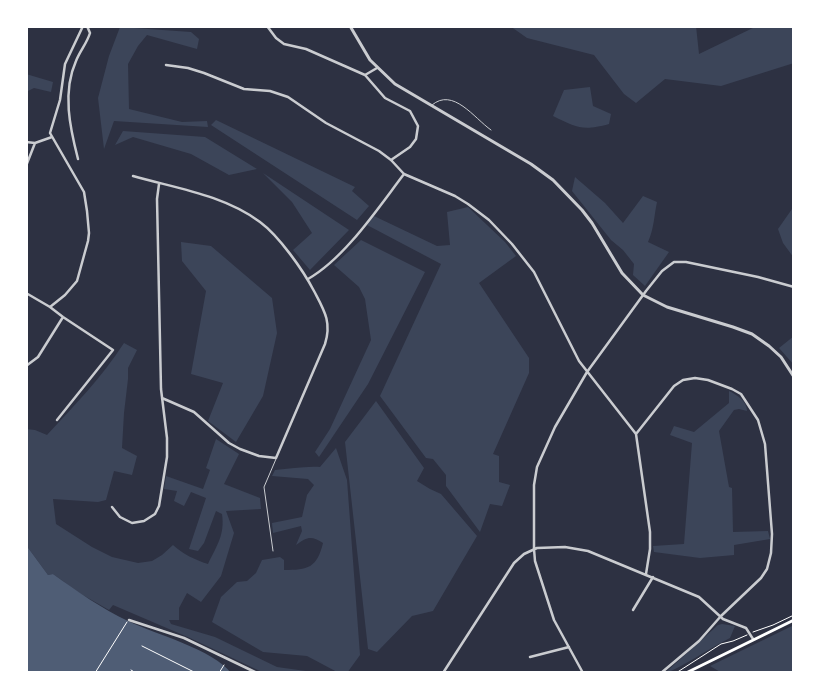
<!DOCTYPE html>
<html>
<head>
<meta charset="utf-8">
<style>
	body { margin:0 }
	#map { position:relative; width:820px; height:699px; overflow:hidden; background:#2d3142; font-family:"PT Sans Narrow",sans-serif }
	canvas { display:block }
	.frame { position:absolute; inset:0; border:28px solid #fff; pointer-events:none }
</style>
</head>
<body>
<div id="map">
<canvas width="820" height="699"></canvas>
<div class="frame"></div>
</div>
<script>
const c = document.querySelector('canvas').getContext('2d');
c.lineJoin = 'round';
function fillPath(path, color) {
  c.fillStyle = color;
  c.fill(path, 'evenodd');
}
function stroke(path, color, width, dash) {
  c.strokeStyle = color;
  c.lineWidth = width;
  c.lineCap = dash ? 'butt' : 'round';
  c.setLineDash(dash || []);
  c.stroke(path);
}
const green = new Path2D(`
	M 510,26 L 696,26 L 699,54 L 757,26 L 794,26 L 794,63 L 721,86 L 665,79 L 636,103 L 624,94 L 594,55 L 527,38 Z
	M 120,27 L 191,32 L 199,39 L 197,49 L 147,35 L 138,46 L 128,64 L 129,109 L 182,122 L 207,121 L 208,127 L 114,121 L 104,149 L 98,98 L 109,56 Z
	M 26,74 L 53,82 L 51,92 L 34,88 L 26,92 Z
	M 590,87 L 593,106 L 611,114 L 609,124 C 583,131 577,128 553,116 L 564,90 Z
	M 216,120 L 355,187 L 352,191 L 369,206 L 357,220 L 211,125 Z
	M 123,131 L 205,137 L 257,169 L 229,175 L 191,154 L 133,137 L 115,145 Z
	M 263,173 L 349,230 L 310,270 L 293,250 L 312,233 L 292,202 Z
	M 575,177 L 605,203 L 623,223 L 643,196 L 657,202 C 654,216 654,229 648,242 L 669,252 L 645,286 L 633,275 L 634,264 L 623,250 L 611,240 L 572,191 Z
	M 468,207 L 505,242 L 516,256 L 479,283 L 529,358 L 529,373 L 493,454 L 499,456 L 499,482 L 510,485 L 502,506 L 490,504 L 480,532 L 446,486 L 446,475 L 433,459 L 426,458 L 380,396 L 441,264 L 367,225 L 374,216 L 437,246 L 450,245 L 447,212 Z
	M 792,209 L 794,209 L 794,258 L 783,243 L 778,229 Z
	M 361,240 L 425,272 L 368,384 L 319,457 L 315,452 L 330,429 L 371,340 L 365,299 L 359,287 L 334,265 Z
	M 181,242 L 211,246 L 272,298 L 277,333 L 263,396 L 236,442 L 208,421 L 223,383 L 191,374 L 206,291 L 182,261 Z
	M 794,336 L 794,365 L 779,348 Z
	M 124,343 L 137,350 L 128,368 L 128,379 L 124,413 L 122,448 L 137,456 L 132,475 L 114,471 L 106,500 L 98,502 L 53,499 L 56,524 L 92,547 L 112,557 L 138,563 L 152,561 L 162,555 L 173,545 C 183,554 195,560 208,564 C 217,545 225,535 222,514 L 216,511 L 204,543 L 198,551 L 189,549 L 206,498 L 191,492 L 184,506 L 174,501 L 177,491 L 164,489 L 166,476 L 203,489 L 210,470 L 206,468 L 216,439 L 239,454 L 224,484 L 260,498 L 261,509 L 226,511 L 234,533 L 221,576 L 201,602 L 187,593 L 179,608 L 179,620 L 169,620 L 171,624 L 215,637 L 277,667 L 320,673 L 264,673 L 190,638 L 113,605 L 109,610 L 81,594 L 53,574 L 48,575 L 26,545 L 26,429 L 35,430 L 47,435 C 74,406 102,377 124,343 Z
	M 729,391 C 737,395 747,401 747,411 L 739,409 L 734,410 L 719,431 L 729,487 L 732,488 L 733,532 L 768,531 L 770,539 L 734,545 L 734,555 L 700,558 L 654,552 L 653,546 L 684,544 L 692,443 L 670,435 L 674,426 L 694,432 L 729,403 Z
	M 376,401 L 424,468 L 417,481 L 430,489 L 441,494 L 477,536 L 433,611 L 412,616 L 377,652 L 368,649 L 345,442 Z
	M 336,448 L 347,480 L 360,655 L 347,673 L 339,673 L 307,656 L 263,652 L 212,622 L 221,597 L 237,582 L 247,581 L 256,573 L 262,560 L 280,557 L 284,560 L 284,570 C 308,570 317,568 323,543 C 311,535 307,537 296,545 L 302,531 L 301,526 L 273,533 L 272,523 L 302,517 L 307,495 L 314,485 L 308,479 L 272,476 L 275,470 C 290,469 305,466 320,467 Z
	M 722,624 L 735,626 L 730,638 C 719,643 672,673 665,673 L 718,625 Z
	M 794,625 L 794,673 L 722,673 L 710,666 Z`);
const water = new Path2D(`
	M 26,545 L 48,575 L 53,574 C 77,591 102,609 128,621 C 155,634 214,650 231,673 L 26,673 Z`);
const path = new Path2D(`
	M 753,632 L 773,625 L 794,615
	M 142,646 L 196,673
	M 131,670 L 136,673
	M 95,673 L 127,622
	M 219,673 L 224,665
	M 676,673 L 721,644 L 733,641 L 747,635`);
const service = new Path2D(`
	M 432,105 C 453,87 474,118 491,130
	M 273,551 L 264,487 L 276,459`);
const minor = new Path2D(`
	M 267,26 L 276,38 L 284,44 L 306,49 L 365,75 L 385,98 L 410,111 L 418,126 L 416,139 L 410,147 L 391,160
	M 166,65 L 188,68 L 204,73 L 244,89 L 270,91 L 288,97 L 326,123 L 379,151 L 391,160 L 404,174 L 455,196 L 468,204 L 489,220 L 512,244 L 534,272 L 579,361 L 636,434 L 650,532 L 650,549 L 646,574
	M 365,75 L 377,68
	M 26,142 L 35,143
	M 78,159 C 70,128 62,92 76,61 C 80,51 87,43 90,33 L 87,26
	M 26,166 L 35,143 L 52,137
	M 133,176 C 175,188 224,195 260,222 C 279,236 303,270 314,291 C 324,310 332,322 325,344 L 276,458 L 259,456 L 240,449 L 229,443 L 194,412 L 162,398
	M 308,279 C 345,258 378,208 404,174
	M 26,293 L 50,307 L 65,295 L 77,281 L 88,241 L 89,233 L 87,211 L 84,192 L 50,133 L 60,100 L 65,64 L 83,26
	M 50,307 L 63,317 L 113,350 L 57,420
	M 26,366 L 38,357 L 63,317
	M 636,434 L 674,386 L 683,380 L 695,378 L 708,380 L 732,389 L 741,394 L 758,420 L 765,444 L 772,534 L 771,553 L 767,569 L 761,578 L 721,616 L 699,641 L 661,673
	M 112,507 L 120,517 L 132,523 L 144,521 L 155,514 L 159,506 L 167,457 L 167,438 L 161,389 L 157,199 L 159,184
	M 633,610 L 653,577
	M 129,620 L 184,638 L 257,673
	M 530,657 L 569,647
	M 443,673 L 514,563 L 524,554 L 537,548 L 565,547 L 588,551 L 699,597 L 723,619 L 746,628 L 753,639
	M 583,673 L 554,620 L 535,561 L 534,549 L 534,485 L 537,467 L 555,427 L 587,372 L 646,291 L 662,271 L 674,262 L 686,262 L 758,277 L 794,287`);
const tertiary = new Path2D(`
	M 350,26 L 370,60 L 395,84 L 531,164 L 553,180 L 582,210 L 592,223 L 622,273 L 643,295 L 667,307 L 733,327 L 752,334 L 769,346 L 781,357 L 794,377`);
const secondary = new Path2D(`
	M 686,673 L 794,620`);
fillPath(green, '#3c4559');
fillPath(water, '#4f5d75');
stroke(path, '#fff', 1);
stroke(service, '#caccd0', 1);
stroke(minor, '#caccd0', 2.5);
stroke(tertiary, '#caccd0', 3);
stroke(secondary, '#fff', 3);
</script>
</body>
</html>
